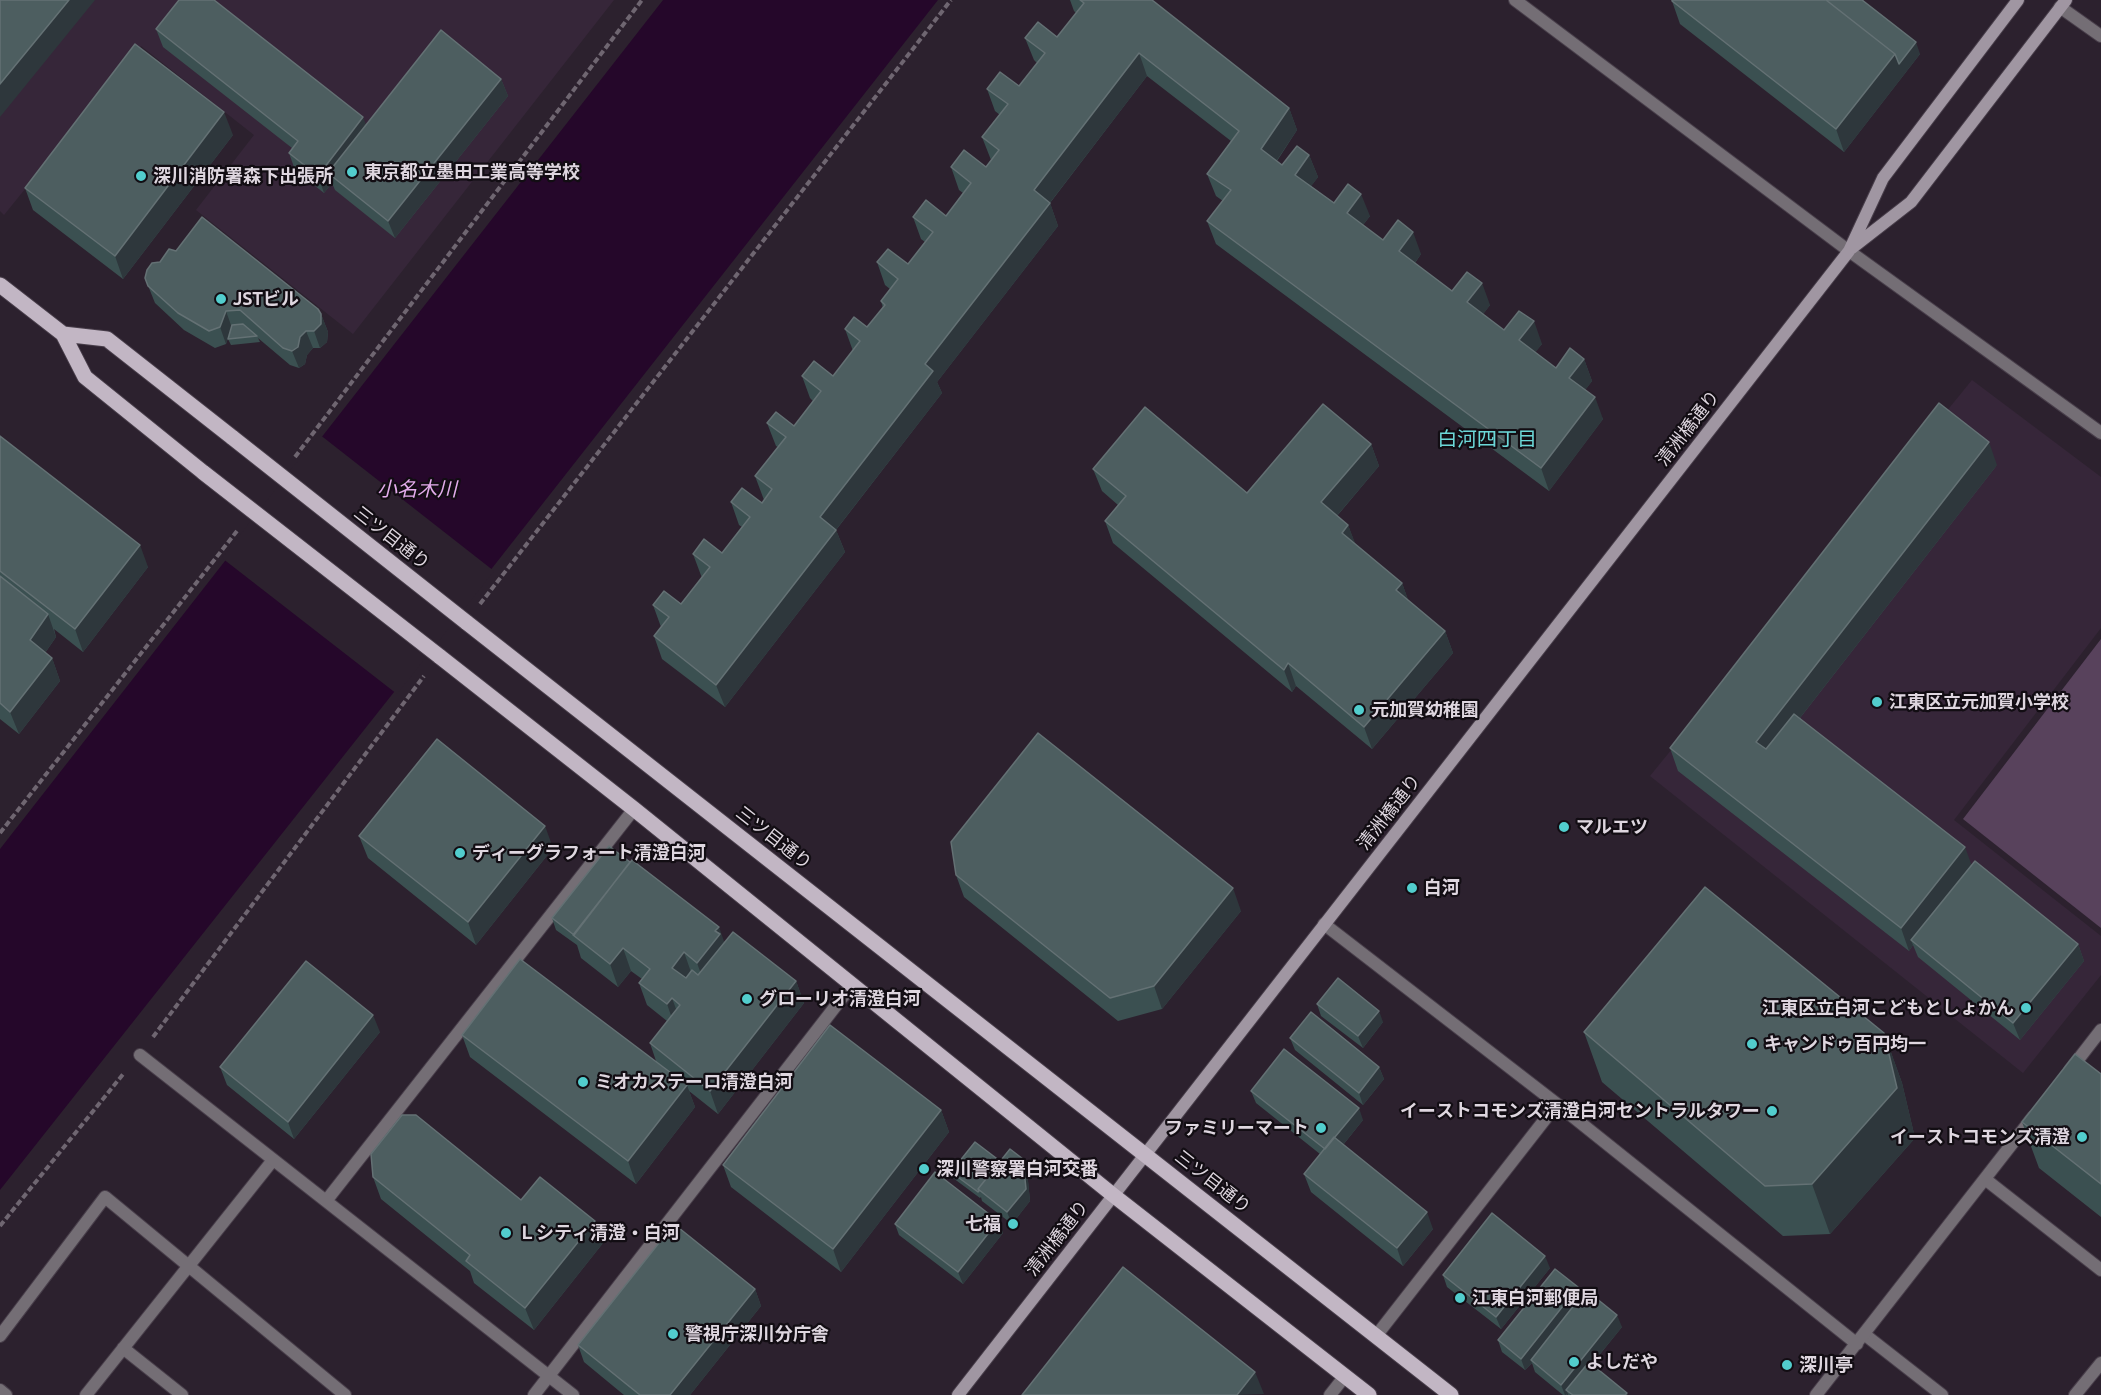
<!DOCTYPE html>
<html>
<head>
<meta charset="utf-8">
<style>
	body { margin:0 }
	canvas { display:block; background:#2c212e }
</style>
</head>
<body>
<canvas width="2101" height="1395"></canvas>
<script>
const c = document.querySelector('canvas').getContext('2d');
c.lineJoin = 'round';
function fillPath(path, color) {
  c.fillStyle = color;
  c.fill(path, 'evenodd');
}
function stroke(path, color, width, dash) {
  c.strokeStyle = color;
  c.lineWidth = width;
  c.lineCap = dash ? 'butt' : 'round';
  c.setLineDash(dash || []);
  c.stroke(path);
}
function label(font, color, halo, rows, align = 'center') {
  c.font = font + ' Ubuntu,"Noto Sans JP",sans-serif';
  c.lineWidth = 4.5;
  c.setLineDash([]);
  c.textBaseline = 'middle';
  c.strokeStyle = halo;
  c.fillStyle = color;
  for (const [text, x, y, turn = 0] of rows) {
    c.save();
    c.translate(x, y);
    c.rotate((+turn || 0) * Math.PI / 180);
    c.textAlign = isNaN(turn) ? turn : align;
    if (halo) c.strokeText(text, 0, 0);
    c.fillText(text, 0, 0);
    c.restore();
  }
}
const built = new Path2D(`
	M 0,0 L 614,0 L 353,334 L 196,210 L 254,135 L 141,46 L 4,215 L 0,211 Z
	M 1972,380 L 2101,477 L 2101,628 L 1954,820 L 2101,936 L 2101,975 L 2023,1073 L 1650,776 Z`);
const green = new Path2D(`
	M 2101,639 L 2101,928 L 1963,819 Z`);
const water = new Path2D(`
	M 663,0 L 938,0 L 493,567 L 0,1190 L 0,849 Z`);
const pier = new Path2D(`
	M 319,434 L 494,571 L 397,694 L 222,558 Z`);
const path = new Path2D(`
	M 295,457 L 642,0
	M 480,604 L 951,0
	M 0,833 L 237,531
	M 153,1037 L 424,676
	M 0,1226 L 124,1073`);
const service = new Path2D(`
	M 1864,1334 L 1942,1395
	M 0,1336 L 105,1197 L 345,1395
	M 123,1348 L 182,1395
	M 0,1390 L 6,1395
	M 86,1395 L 273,1160
	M 2075,1395 L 2101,1363`);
const minor = new Path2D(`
	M 2060,7 L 2101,36
	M 1324,924 L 1557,1104 L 1857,1344
	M 140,1055 L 573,1395
	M 2070,1070 L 2101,1030
	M 1985,1179 L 2101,1270
	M 326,1201 L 634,809
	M 1376,1336 L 1557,1104
	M 534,1395 L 852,985
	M 1330,1395 L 1345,1376
	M 1816,1395 L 2033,1117`);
const tertiary = new Path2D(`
	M 1515,0 L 1849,251 L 2101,433`);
const secondary = new Path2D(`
	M 1852,248 L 1911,202 L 2066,0
	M 958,1395 L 1849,251 L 1883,178 L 2018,0`);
const primary = new Path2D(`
	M 0,285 L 63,334 L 85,377 L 204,473
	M 63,334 L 107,339 L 233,438
	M 466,622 L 1451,1395
	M 439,656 L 634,809 L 1113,1195 L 1369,1395`);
const primaryBridge = new Path2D(`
	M 233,438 L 466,622
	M 204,473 L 439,656`);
const wall = new Path2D(`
	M 1070,0 L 1152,0 L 1289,108 L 1297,130 L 1277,161 L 1282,165 L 1309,155 L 1318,177 L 1311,186 L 1334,203 L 1370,216 L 1363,225 L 1383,240 L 1421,254 L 1415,263 L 1452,291 L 1490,305 L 1483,314 L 1504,330 L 1542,344 L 1535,352 L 1556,368 L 1584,359 L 1592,381 L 1585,390 L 1603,419 L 1549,491 L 1216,244 L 1207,221 L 1223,201 L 1216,196 L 1207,174 L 1231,141 L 1147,76 L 1050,203 L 1058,226 L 937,382 L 942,393 L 836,530 L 845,552 L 725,707 L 662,659 L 654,636 L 661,627 L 653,605 L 681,604 L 702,578 L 693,554 L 722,553 L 742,527 L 739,525 L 731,502 L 762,503 L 764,500 L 755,476 L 778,447 L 776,446 L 767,423 L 794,426 L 813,401 L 810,398 L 802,376 L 833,376 L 853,351 L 845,329 L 867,327 L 883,308 L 881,301 L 890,289 L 885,285 L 877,262 L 908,264 L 925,242 L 921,239 L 913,217 L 946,216 L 963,193 L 959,190 L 951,167 L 986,167 L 991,160 L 982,137 L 1000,115 L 995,111 L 987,89 L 1019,86 L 1037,63 L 1034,60 L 1025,38 L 1057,37 L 1076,13 L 1074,11 Z
	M 1672,0 L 1863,0 L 1920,54 L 1844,152 L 1680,24 L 1672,1 Z
	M 156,29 L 366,125 L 501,79 L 508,96 L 395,238 L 335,190 L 332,183 L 324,193 L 295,170 L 289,153 L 292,148 L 163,47 Z
	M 233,135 L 123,279 L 33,210 L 25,188 Z
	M 145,278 L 321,314 L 328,332 L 327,342 L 320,348 L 313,348 L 307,355 L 305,364 L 299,368 L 290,365 L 258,338 L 260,342 L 231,345 L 228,339 L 229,335 L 226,344 L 215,348 L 184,330 L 155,303 Z
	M 0,436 L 148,567 L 83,652 L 54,629 L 56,637 L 45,653 L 52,658 L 60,681 L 19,734 L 0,719 Z
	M 1371,444 L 1379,466 L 1337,516 L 1348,525 L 1355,544 L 1402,583 L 1408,600 L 1445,631 L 1453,653 L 1372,749 L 1296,686 L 1292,692 L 1113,543 L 1105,521 L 1118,505 L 1102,491 L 1093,469 L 1247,493 Z
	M 1997,465 L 1800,718 L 1972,866 L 2078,944 L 2084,961 L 2020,1040 L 1918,957 L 1913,945 L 1909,951 L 1678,771 L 1670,748 Z
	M 359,836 L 553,848 L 476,945 L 368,858 Z
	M 956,875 L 1241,911 L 1162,1009 L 1118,1021 L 964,897 Z
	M 552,918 L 724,943 L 796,981 L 804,1003 L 718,1114 L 689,1091 L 695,1107 L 636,1184 L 470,1057 L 462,1035 L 656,1061 L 650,1043 L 667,1021 L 647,1005 L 639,983 L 642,979 L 631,971 L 618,987 L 581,958 L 577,945 L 556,930 Z
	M 1317,1004 L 1383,1022 L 1363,1048 L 1321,1016 Z
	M 380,1032 L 294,1139 L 227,1085 L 220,1067 Z
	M 1584,1032 L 1884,1033 L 1902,1083 L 1915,1138 L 1830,1234 L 1783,1236 L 1602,1082 Z
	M 1290,1038 L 1379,1067 L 1384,1079 L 1363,1105 L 1295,1050 Z
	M 2101,1074 L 2101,1217 L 2039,1168 L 2022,1122 Z
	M 1251,1091 L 1363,1120 L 1343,1145 L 1433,1229 L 1403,1266 L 1311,1192 L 1304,1174 L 1320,1154 L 1256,1103 Z
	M 941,1110 L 949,1132 L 841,1272 L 731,1187 L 723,1165 Z
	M 1023,1159 L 1027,1171 L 1030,1201 L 1012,1224 L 982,1201 L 981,1197 L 980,1198 L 953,1178 L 951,1172 L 1000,1161 Z
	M 373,1177 L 521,1200 L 595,1221 L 603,1243 L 534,1330 L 474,1283 L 470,1271 L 381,1199 Z
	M 998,1221 L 1003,1233 L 963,1284 L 899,1235 L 895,1224 Z
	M 1550,1268 L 1501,1329 L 1447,1287 L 1443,1275 Z
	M 1578,1287 L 1582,1296 L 1622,1327 L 1592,1364 L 1628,1395 L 1568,1395 L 1568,1394 L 1567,1395 L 1563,1395 L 1535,1372 L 1532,1363 L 1525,1370 L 1502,1352 L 1498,1340 Z
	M 755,1289 L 761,1306 L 690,1395 L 624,1395 L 584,1362 L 578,1345 Z`);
const shadedWall = new Path2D(`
	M 69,0 L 95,0 L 0,117 L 0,84 Z
	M 1916,42 L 1920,54 L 1844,152 L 1836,129 L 1895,54 Z
	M 1139,53 L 1147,76 L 1042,213 L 1034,190 Z
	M 501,79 L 508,96 L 395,238 L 388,221 Z
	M 1289,108 L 1297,130 L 1269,172 L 1261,149 Z
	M 224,112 L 233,135 L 123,279 L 115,256 Z
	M 363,117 L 370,135 L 328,173 L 332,183 L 324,193 L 318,176 Z
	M 1309,155 L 1318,177 L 1303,197 L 1295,175 Z
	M 1361,194 L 1370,216 L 1355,235 L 1347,213 Z
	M 1050,203 L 1058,226 L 937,382 L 942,393 L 828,540 L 820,517 L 925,364 Z
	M 1413,232 L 1421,254 L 1407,274 L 1399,251 Z
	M 1482,283 L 1490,305 L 1475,325 L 1467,302 Z
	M 226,311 L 232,328 L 226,344 L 220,327 Z
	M 321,314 L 328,332 L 327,342 L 320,348 L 314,331 Z
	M 1534,321 L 1542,344 L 1527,363 L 1519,340 Z
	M 306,331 L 313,348 L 307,355 L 305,364 L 299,368 L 292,351 L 300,337 Z
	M 1584,359 L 1592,381 L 1577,401 L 1569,378 Z
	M 1595,397 L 1603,419 L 1549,491 L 1541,468 Z
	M 1989,442 L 1997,465 L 1764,764 L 1756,742 Z
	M 1371,444 L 1379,466 L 1329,525 L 1321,502 Z
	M 1348,525 L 1357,548 L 1342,533 Z
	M 836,530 L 845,552 L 725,707 L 716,685 Z
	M 140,545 L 148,567 L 83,652 L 75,629 Z
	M 1402,583 L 1410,605 L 1396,590 Z
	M 48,614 L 56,637 L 38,663 L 30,640 Z
	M 1445,631 L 1453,653 L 1372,749 L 1364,727 Z
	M 52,658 L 60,681 L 19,734 L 10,712 Z
	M 1288,663 L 1296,686 L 1292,692 L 1284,670 Z
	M 545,826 L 553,848 L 476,945 L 468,922 Z
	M 1965,847 L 1973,869 L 1911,940 L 1913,945 L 1909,951 L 1901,928 Z
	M 1233,888 L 1241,911 L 1162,1009 L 1154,986 Z
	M 719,927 L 727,950 L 705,985 L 697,963 L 715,931 Z
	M 2078,944 L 2084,961 L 2020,1040 L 2013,1023 Z
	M 623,948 L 631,971 L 618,987 L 610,964 Z
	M 684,952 L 692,975 L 680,990 L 672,968 Z
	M 796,981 L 804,1003 L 718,1114 L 710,1091 Z
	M 672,998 L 680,1020 L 675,1027 L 667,1004 Z
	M 1379,1011 L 1383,1022 L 1363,1048 L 1358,1036 Z
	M 373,1015 L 380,1032 L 294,1139 L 288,1122 Z
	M 1884,1033 L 1902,1083 L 1915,1138 L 1830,1234 L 1812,1184 Z
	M 1379,1067 L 1384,1079 L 1363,1105 L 1359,1093 Z
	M 687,1085 L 695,1107 L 636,1184 L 628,1161 Z
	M 1359,1108 L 1363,1120 L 1330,1161 L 1325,1150 Z
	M 941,1110 L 949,1132 L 841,1272 L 833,1249 Z
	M 1023,1159 L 1027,1171 L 1030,1201 L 1012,1224 L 1007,1212 Z
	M 1427,1212 L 1433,1229 L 1403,1266 L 1397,1248 Z
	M 595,1221 L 603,1243 L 534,1330 L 525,1308 Z
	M 998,1221 L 1003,1233 L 963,1284 L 958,1272 Z
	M 1545,1256 L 1550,1268 L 1501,1329 L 1496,1317 Z
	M 1578,1287 L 1583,1299 L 1531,1360 L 1532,1363 L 1525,1370 L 1521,1359 Z
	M 755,1289 L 761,1306 L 690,1395 L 670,1395 Z
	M 1617,1315 L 1622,1327 L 1569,1392 L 1566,1390 L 1568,1394 L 1565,1395 L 1561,1385 Z
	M 1255,1372 L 1264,1394 L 1237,1395 Z`);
const building = new Path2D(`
	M 0,0 L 69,0 L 0,84 Z
	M 179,0 L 214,0 L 363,117 L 318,176 L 289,153 L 298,141 L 156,29 Z
	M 1080,0 L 1152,0 L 1289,108 L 1261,149 L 1282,165 L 1297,146 L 1309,155 L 1295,175 L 1334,203 L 1348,184 L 1361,194 L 1347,213 L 1383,240 L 1398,220 L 1413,232 L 1399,251 L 1452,291 L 1467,272 L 1482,283 L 1467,302 L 1504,330 L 1519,311 L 1534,321 L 1519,340 L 1556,368 L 1570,348 L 1584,359 L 1569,378 L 1595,397 L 1541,468 L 1207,221 L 1231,190 L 1207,174 L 1239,131 L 1139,53 L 1034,190 L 1050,203 L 925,364 L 933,371 L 820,517 L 836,530 L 716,685 L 654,636 L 669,617 L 653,605 L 664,591 L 681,604 L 710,567 L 693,554 L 704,539 L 722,553 L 750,517 L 731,502 L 742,488 L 762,503 L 772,489 L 755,476 L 786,437 L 767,423 L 776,412 L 794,426 L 821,391 L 802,376 L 814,361 L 833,376 L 860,341 L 845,329 L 854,317 L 867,327 L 885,305 L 881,301 L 898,279 L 877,262 L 888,249 L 908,264 L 933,232 L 913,217 L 926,200 L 946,216 L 971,183 L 951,167 L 964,150 L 986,167 L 999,150 L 982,137 L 1008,104 L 987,89 L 1000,72 L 1019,86 L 1045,53 L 1025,38 L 1038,22 L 1057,37 L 1084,3 Z
	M 1672,0 L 1826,0 L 1895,54 L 1836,129 L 1672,1 Z
	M 1826,0 L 1862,0 L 1916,42 L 1899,64 L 1895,54 Z
	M 441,30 L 501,79 L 388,221 L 328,173 Z
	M 135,44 L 224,112 L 115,256 L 25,188 Z
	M 202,217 L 318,309 L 321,314 L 321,324 L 314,331 L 306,331 L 300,337 L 298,347 L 292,351 L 283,348 L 240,310 L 226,311 L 220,327 L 209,331 L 178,313 L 148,286 L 145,278 L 147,270 L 152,263 L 160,262 L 169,249 L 176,251 Z
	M 243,324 L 257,336 L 228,339 L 232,325 Z
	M 1939,403 L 1989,442 L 1756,742 L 1766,749 L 1794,714 L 1965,847 L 1901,928 L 1670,748 Z
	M 1323,404 L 1371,444 L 1321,502 L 1348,525 L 1342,533 L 1402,583 L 1396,590 L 1445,631 L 1364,727 L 1288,663 L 1284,670 L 1105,521 L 1126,496 L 1093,469 L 1145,407 L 1247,493 Z
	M 0,436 L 140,545 L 75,629 L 0,571 Z
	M 0,576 L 48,614 L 30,640 L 52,658 L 10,712 L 0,703 Z
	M 1038,733 L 1233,888 L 1154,986 L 1110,998 L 956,875 L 951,842 Z
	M 437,739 L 545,826 L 468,922 L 359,836 Z
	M 609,846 L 630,862 L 574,935 L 552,918 Z
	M 632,860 L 719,927 L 715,931 L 720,934 L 697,963 L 684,952 L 672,968 L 686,978 L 692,970 L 698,975 L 733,932 L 796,981 L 710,1091 L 650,1043 L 680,1005 L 672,998 L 667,1004 L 639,983 L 650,969 L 623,948 L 610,964 L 573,935 Z
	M 1975,861 L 2078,944 L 2013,1023 L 1911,940 Z
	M 1705,887 L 1884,1033 L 1897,1088 L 1812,1184 L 1765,1186 L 1584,1032 Z
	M 520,959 L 687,1085 L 628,1161 L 462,1035 Z
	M 306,961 L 373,1015 L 288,1122 L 220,1067 Z
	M 1338,978 L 1379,1011 L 1358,1036 L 1317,1004 Z
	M 1311,1012 L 1379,1067 L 1359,1093 L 1290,1038 Z
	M 830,1025 L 941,1110 L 833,1249 L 723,1165 Z
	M 1284,1049 L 1359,1108 L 1325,1149 L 1251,1091 Z
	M 2075,1054 L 2101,1074 L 2101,1184 L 2022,1122 Z
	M 402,1115 L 416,1115 L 521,1200 L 540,1177 L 595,1221 L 525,1308 L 466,1261 L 470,1255 L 373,1177 L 371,1154 Z
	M 1334,1137 L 1427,1212 L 1397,1248 L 1304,1174 Z
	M 975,1142 L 1000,1161 L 978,1189 L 979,1191 L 978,1192 L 951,1172 Z
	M 1010,1149 L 1023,1159 L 1026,1189 L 1007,1212 L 978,1189 Z
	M 935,1172 L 998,1221 L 958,1272 L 895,1224 Z
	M 1492,1213 L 1545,1256 L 1496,1317 L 1443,1275 Z
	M 674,1224 L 755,1289 L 670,1395 L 640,1395 L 578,1345 Z
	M 1123,1267 L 1255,1372 L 1237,1395 L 1022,1395 Z
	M 1555,1269 L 1578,1287 L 1521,1359 L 1498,1340 Z
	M 1586,1290 L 1617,1315 L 1561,1385 L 1531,1360 Z
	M 1589,1362 L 1627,1393 L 1625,1395 L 1573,1395 L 1566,1390 Z`);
const markers = [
	[352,172,6,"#52cdcd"],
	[141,176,6,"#52cdcd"],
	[221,299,6,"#52cdcd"],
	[1877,702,6,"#52cdcd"],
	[1359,710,6,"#52cdcd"],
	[1564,827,6,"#52cdcd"],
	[460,853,6,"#52cdcd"],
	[1412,888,6,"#52cdcd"],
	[747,999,6,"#52cdcd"],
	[2026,1008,6,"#52cdcd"],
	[1752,1044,6,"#52cdcd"],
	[583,1082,6,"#52cdcd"],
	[1772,1111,6,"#52cdcd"],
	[1321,1128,6,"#52cdcd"],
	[2082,1137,6,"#52cdcd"],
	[924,1169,6,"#52cdcd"],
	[1013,1224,6,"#52cdcd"],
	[506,1233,6,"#52cdcd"],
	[1460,1298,6,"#52cdcd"],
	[673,1334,6,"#52cdcd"],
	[1574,1362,6,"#52cdcd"],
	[1787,1365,6,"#52cdcd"]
];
const poiNames = [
	["東京都立墨田工業高等学校",364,172],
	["深川消防署森下出張所",153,176],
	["JSTビル",233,299],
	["江東区立元加賀小学校",1889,702],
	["元加賀幼稚園",1371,710],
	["マルエツ",1576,827],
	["ディーグラフォート清澄白河",472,853],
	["白河",1424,888],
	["グローリオ清澄白河",759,999],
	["江東区立白河こどもとしょかん",2014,1008,"right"],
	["キャンドゥ百円均一",1764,1044],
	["ミオカステーロ清澄白河",595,1082],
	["イーストコモンズ清澄白河セントラルタワー",1760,1111,"right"],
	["ファミリーマート",1309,1128,"right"],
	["イーストコモンズ清澄",2070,1137,"right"],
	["深川警察署白河交番",936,1169],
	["七福",1001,1224,"right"],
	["Ｌシティ清澄・白河",518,1233],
	["江東白河郵便局",1472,1298],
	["警視庁深川分庁舎",685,1334],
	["よしだや",1586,1362],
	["深川亭",1799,1365]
];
const streetNames = [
	["清洲橋通り",1688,428,-52],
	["三ツ目通り",392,538,38],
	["清洲橋通り",1389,812,-52],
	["三ツ目通り",774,838,38],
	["三ツ目通り",1213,1182,38],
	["清洲橋通り",1057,1238,-52]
];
const neighbourhoodNames = [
	["白河四丁目",1487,439]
];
const waterNames = [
	["小名木川",417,489]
];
fillPath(built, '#362639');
fillPath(green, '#58425c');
fillPath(water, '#25072a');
fillPath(pier, '#2c212e');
stroke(service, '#483e4a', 14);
stroke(minor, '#483e4a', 14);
stroke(tertiary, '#483e4a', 14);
stroke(secondary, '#483e4a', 14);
stroke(primary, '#483e4a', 17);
stroke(path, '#6f6671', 4, [6, 3]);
stroke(service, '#746e75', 12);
stroke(minor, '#746e75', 12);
stroke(tertiary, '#746e75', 12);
stroke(secondary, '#a096a2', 12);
stroke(primary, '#c2b6c4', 15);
stroke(primaryBridge, '#483e4a', 17, []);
stroke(primaryBridge, '#c2b6c4', 15);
fillPath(wall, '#3b5051');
fillPath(shadedWall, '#2e373c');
fillPath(building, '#4d5e60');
stroke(building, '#647174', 1.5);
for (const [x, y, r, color] of markers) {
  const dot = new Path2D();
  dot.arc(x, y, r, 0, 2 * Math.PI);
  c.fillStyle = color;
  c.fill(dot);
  stroke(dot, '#120d13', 2);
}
label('bold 18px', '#ded6df', '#120d13', poiNames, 'left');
label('18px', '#ded6df', '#120d13', streetNames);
label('20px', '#6cd8d8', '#120d13', neighbourhoodNames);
label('italic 20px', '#e3acec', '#120d13', waterNames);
</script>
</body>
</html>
